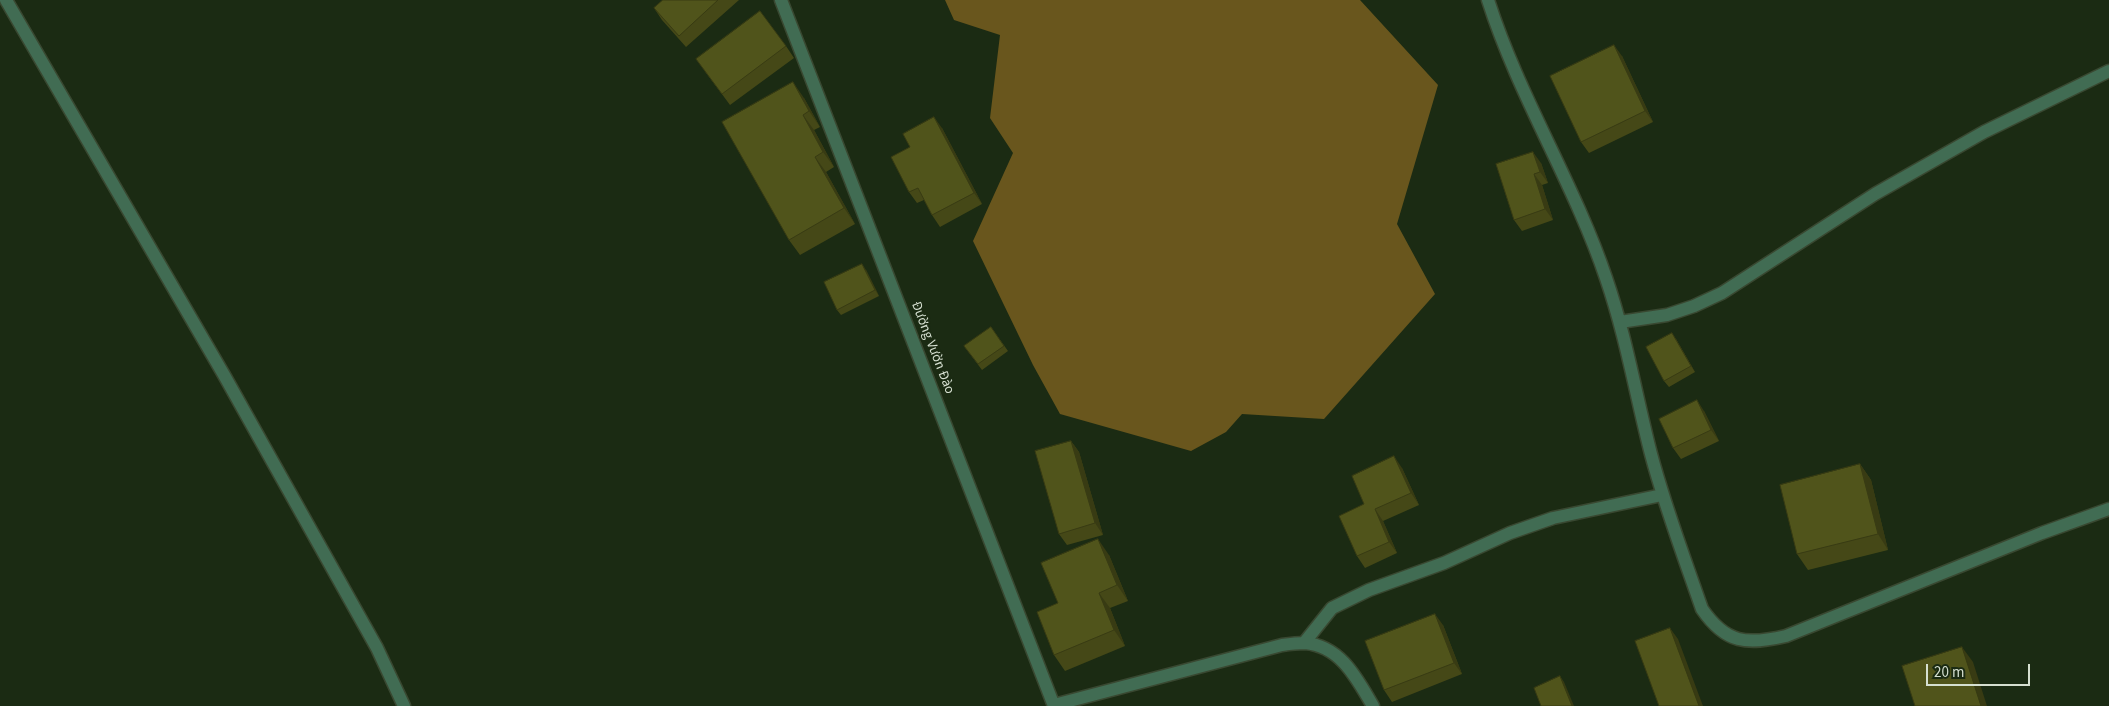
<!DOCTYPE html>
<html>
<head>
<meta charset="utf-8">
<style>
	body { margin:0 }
	#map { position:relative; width:2109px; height:706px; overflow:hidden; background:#1b2b13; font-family:"Source Sans 3",sans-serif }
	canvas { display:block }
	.scale { position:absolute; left:1926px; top:664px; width:104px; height:22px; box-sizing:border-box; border:2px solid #d5dfd0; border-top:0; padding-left:6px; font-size:15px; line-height:18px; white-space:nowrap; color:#d5dfd0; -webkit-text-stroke:4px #1b2b13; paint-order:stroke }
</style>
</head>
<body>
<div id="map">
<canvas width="2109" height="706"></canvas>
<div class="scale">20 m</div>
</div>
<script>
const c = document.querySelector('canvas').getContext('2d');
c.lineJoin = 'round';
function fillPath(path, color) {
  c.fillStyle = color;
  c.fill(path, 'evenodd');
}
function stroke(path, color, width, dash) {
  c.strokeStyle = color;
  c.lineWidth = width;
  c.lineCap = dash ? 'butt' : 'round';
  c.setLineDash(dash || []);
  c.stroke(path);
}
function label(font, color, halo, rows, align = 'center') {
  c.font = font + ' "Source Sans 3",sans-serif';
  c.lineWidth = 4;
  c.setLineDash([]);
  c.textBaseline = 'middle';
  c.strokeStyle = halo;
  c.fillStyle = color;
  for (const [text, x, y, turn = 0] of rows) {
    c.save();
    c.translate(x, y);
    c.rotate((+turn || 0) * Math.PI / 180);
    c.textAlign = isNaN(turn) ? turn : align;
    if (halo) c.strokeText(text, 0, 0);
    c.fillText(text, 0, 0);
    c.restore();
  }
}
const forest = new Path2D(`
	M 945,0 L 1360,0 L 1438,85 L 1397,224 L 1435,294 L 1324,419 L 1242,414 L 1226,432 L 1191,451 L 1060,414 L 1033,365 L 973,241 L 1013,153 L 990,118 L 1000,35 L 954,20 Z`);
const minor = new Path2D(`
	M 6,0 L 224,375 L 377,648 L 404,706
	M 781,0 L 1054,706
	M 1488,0 C 1519,97 1574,183 1606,278 C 1626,336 1636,396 1651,454 C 1665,507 1684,557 1702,609 C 1726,644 1747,645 1786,636 L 2042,533 L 2109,509
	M 1620,322 L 1667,315 L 1694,306 L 1722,293 L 1875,194 L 1984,132 L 2109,71
	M 1304,643 L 1332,608 L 1369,590 L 1444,563 L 1510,533 L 1553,518 L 1662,495
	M 1054,705 L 1282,645 C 1289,644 1298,643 1305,643 C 1341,646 1357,679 1373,706`);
const wall = new Path2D(`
	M 663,0 L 739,0 L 686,47 L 662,20 L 654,8 Z
	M 786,46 L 794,58 L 730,105 L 704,70 Z
	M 1622,56 L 1653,122 L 1589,153 L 1581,142 Z
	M 804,98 L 820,127 L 814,130 L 834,167 L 826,172 L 855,224 L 800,255 L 789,240 Z
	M 942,128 L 982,204 L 940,227 L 932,215 L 924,200 L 917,203 L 909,192 L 910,147 Z
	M 1541,163 L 1548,183 L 1542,185 L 1553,220 L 1522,231 L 1514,220 L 1496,164 Z
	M 866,270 L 879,296 L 841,315 L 837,310 Z
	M 991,327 L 1008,351 L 982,370 L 964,346 Z
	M 1676,339 L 1695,372 L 1669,387 L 1664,381 Z
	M 1704,411 L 1719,441 L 1681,459 L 1673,448 Z
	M 1071,441 L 1079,452 L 1103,535 L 1067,545 L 1059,534 Z
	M 1860,464 L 1871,480 L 1888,550 L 1808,570 L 1797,554 Z
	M 1402,468 L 1419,505 L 1383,521 L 1397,553 L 1365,568 L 1357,556 L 1364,504 Z
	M 1109,555 L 1128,601 L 1110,608 L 1125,646 L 1065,671 L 1054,655 L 1058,603 Z
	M 1443,625 L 1462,674 L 1392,702 L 1384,690 Z`);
const shadedWall = new Path2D(`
	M 1614,45 L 1622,56 L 1653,122 L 1645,111 Z
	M 793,82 L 804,98 L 820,127 L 809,111 Z
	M 803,115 L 814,130 L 834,167 L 823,152 Z
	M 934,117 L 942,128 L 982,204 L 974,193 Z
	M 1533,152 L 1541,163 L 1548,183 L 1540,172 Z
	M 815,157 L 826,172 L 855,224 L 844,208 Z
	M 1534,174 L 1542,185 L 1553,220 L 1545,209 Z
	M 862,264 L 866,270 L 879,296 L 875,290 Z
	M 1672,333 L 1676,339 L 1695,372 L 1691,366 Z
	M 1697,400 L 1704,411 L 1719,441 L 1711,430 Z
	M 1071,441 L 1079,452 L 1103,535 L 1095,523 Z
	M 1394,456 L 1402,468 L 1419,505 L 1411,493 Z
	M 1860,464 L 1871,480 L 1888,550 L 1878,534 Z
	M 1375,509 L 1383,521 L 1397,553 L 1389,542 Z
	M 1098,539 L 1109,555 L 1128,601 L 1117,585 Z
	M 1099,593 L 1110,608 L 1125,646 L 1114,630 Z
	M 1435,614 L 1443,625 L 1462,674 L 1454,663 Z
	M 1670,628 L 1678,639 L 1703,706 L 1699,706 Z
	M 1962,647 L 1973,662 L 1987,706 L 1981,706 Z
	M 1560,676 L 1564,682 L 1574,706 L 1572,706 Z`);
const building = new Path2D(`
	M 663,0 L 718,0 L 679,36 L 654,8 Z
	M 760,11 L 786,46 L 722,94 L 696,59 Z
	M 1614,45 L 1645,111 L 1581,142 L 1550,76 Z
	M 793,82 L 809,111 L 803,115 L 823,152 L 815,157 L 844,208 L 789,240 L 722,122 Z
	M 934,117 L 974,193 L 932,215 L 918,188 L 909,192 L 891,157 L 910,147 L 903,134 Z
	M 1533,152 L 1540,172 L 1534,174 L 1545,209 L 1514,220 L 1496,164 Z
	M 862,264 L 875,290 L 837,310 L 824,282 Z
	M 991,327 L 1004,346 L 978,364 L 964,346 Z
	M 1672,333 L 1691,366 L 1664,381 L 1646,347 Z
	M 1697,400 L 1711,430 L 1673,448 L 1659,419 Z
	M 1071,441 L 1095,523 L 1059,534 L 1035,451 Z
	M 1394,456 L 1411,493 L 1375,509 L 1389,542 L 1357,556 L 1339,516 L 1364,504 L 1352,476 Z
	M 1860,464 L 1878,534 L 1797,554 L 1780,485 Z
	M 1098,539 L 1117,585 L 1099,593 L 1114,630 L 1054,655 L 1037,612 L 1058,603 L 1041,563 Z
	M 1435,614 L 1454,663 L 1384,690 L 1365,641 Z
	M 1670,628 L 1699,706 L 1659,706 L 1635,641 Z
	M 1962,647 L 1981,706 L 1915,706 L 1902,666 Z
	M 1560,676 L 1572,706 L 1541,706 L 1534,688 Z`);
const streetNames = [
	["Đường Vườn Đào",932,348,69]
];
fillPath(forest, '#69561d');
stroke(minor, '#394831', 15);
stroke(minor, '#416c53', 12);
fillPath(wall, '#454817');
fillPath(shadedWall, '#383b13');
fillPath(building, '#50541b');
stroke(building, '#383b13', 1);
label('14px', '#d5dfd0', '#1b2b13', streetNames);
</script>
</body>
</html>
